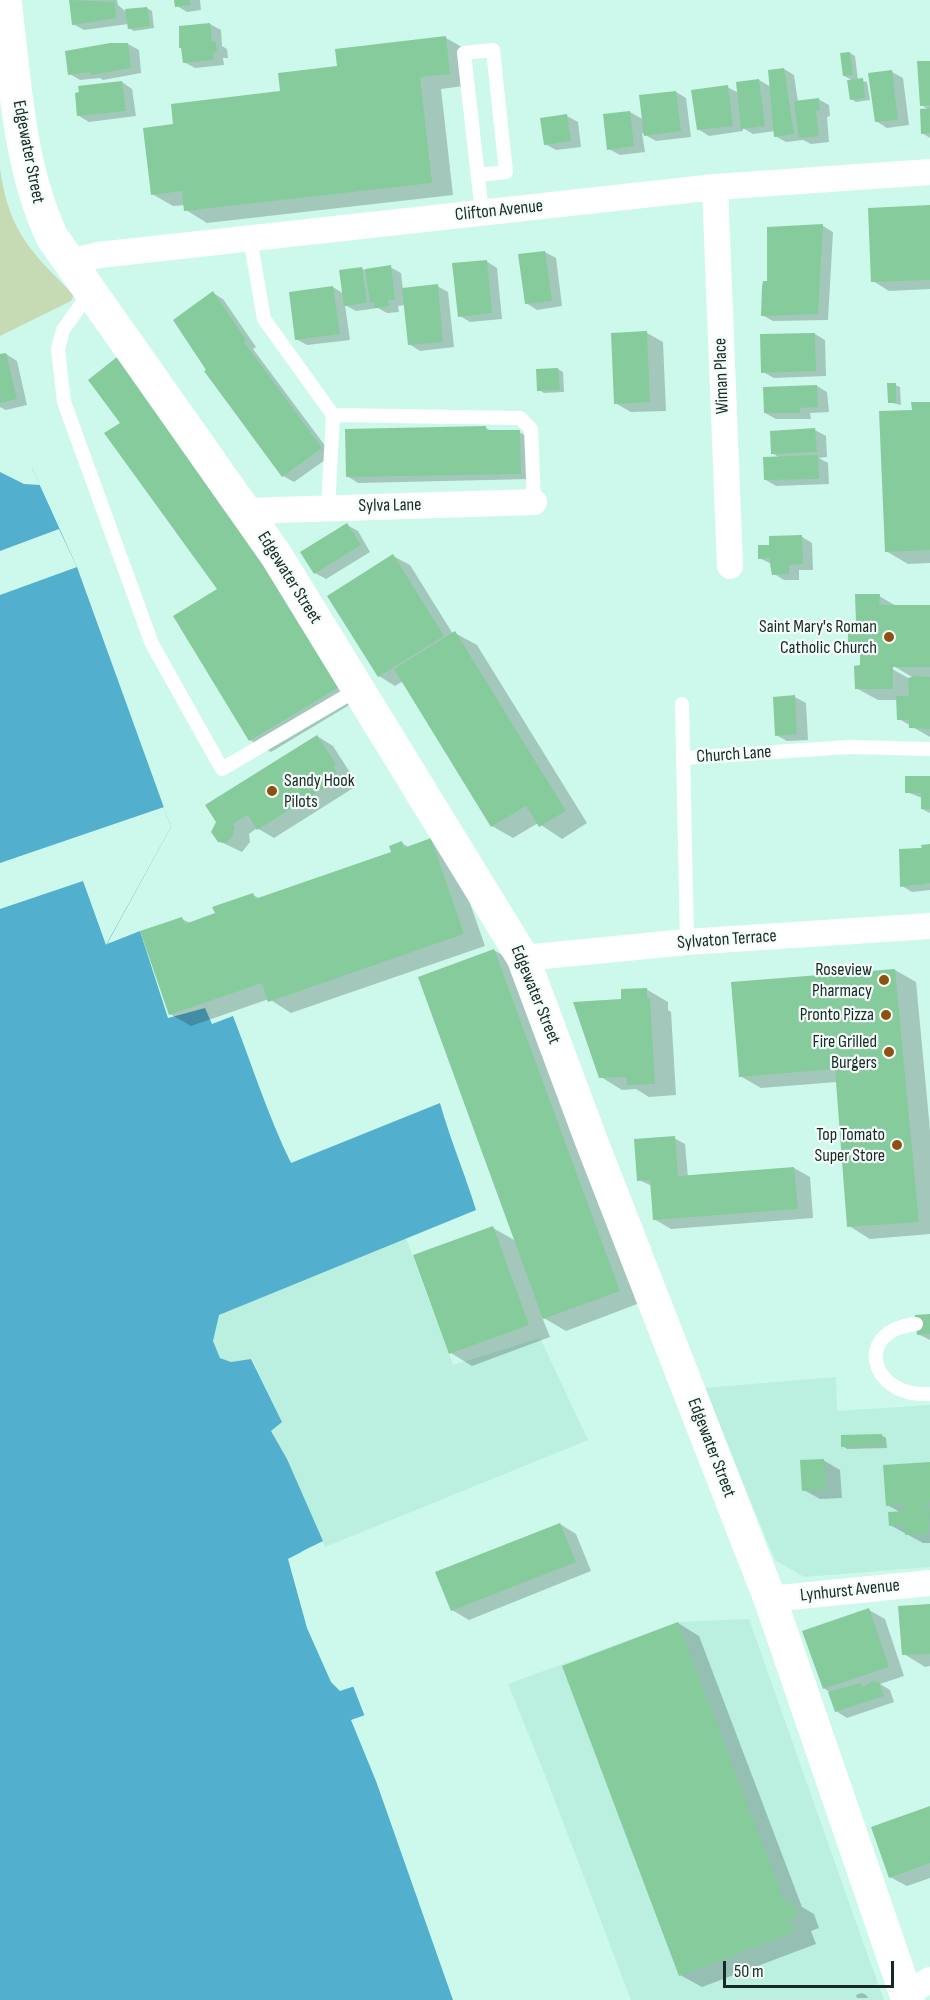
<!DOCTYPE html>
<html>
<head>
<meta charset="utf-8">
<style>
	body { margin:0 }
	#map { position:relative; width:930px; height:2000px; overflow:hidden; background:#cdf9ec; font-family:"Sofia Sans Condensed",sans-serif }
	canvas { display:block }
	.scale { position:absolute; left:723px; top:1961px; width:171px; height:27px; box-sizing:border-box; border:3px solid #182924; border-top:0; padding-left:8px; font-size:18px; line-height:21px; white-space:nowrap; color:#182924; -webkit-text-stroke:4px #f4fdfa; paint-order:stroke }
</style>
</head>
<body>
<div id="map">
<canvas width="930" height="2000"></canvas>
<div class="scale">50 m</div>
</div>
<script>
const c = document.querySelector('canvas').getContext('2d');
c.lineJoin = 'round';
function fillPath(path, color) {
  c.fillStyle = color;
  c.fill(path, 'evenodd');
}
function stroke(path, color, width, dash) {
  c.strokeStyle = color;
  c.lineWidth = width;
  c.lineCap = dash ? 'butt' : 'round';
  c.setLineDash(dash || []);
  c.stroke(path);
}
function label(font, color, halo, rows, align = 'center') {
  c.font = font + ' "Sofia Sans Condensed",sans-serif';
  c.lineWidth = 4.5;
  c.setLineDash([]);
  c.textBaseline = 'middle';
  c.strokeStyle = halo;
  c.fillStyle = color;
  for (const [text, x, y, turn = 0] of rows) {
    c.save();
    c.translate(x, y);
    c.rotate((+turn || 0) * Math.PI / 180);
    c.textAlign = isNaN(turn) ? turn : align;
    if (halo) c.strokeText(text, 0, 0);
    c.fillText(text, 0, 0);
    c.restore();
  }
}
const built = new Path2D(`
	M 406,1238 L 453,1365 L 540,1338 L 588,1440 L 325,1547 L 287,1459 L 271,1431 L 282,1422 L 252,1359 L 231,1362 L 220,1358 L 213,1341 L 218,1315 Z
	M 836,1377 L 837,1411 L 930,1405 L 930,1567 L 804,1577 L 775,1560 L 704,1388 Z
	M 749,1619 L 865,1948 L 884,2000 L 631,2000 L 545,1775 L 508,1684 L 678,1622 Z`);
const green = new Path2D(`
	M 0,169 C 9,232 31,252 74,295 L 71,301 L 0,336 Z`);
const water = new Path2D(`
	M 0,440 L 32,468 L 77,567 L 171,827 L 107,944 L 140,931 L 168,1018 L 205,1008 L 212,1024 L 233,1016 C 252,1065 268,1116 291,1163 L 440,1103 C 450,1139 465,1174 476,1210 L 219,1315 L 213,1341 L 220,1358 L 231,1362 L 251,1359 L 282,1422 L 271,1431 L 287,1459 L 323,1541 L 301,1552 L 475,2000 L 0,2000 Z`);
const pier = new Path2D(`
	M 0,437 L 29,462 L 40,485 L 24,484 L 0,472 Z
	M 59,529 L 77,567 L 0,595 L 0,551 Z
	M 164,807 L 171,827 L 106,945 L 83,881 L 0,909 L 0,863 Z
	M 313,1546 L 314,1548 L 304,1553 L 358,1685 L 340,1691 L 331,1682 L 307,1628 L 288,1559 Z
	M 368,1714 L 468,1973 L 478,2000 L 453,2000 L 376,1781 L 351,1720 Z`);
const shadow = new Path2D(`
	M 71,0 L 117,0 L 118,5 L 125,11 L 147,8 L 152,11 L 154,28 L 134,31 L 129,28 L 128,24 L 84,30 L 73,24 Z
	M 176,0 L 200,0 L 201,10 L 187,12 L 177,6 Z
	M 210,24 L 221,30 L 222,46 L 227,49 L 228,58 L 223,58 L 224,65 L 195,68 L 184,62 Z
	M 446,38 L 467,50 L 471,85 L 441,89 L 453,195 L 207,223 L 186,210 L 185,205 L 173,206 L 152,194 L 175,126 L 281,92 L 339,67 Z
	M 128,44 L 139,50 L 141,73 L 103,80 L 100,78 L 80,80 L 70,74 Z
	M 850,53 L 855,56 L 858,80 L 867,82 L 870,100 L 856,102 L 851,99 L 854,81 L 844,76 Z
	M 930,62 L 930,138 L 922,133 L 928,109 L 921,105 Z
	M 784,69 L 794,75 L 798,102 L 818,99 L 829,105 L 830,116 L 827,117 L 829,142 L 811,144 L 803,140 L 786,142 L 775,136 L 775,131 L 753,134 L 743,128 L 743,131 L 709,136 L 698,129 L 727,87 L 739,93 L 759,80 L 771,87 Z
	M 892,72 L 903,78 L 909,125 L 887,128 L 876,121 Z
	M 122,82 L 132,89 L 136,116 L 89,122 L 79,116 Z
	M 676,92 L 686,98 L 691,137 L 656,141 L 642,133 L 645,152 L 620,155 L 609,149 L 630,112 L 644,120 Z
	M 567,116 L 578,122 L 581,147 L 556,150 L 545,144 Z
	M 930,207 L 930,289 L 889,291 L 873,281 Z
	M 823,226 L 833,232 L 828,320 L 773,321 L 762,315 L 769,283 Z
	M 545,252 L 556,258 L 562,306 L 537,310 L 526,303 Z
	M 486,261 L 497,268 L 502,319 L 470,322 L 460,316 Z
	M 390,267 L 401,273 L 403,290 L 437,286 L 448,292 L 454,347 L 420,351 L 409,344 L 405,305 L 398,306 L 399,312 L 387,313 L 378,308 L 356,311 L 345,305 L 350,340 L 307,345 L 296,339 L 333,287 L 344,294 L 361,268 L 365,270 Z
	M 213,293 L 223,299 L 256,347 L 253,349 L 332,455 L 294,482 L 283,476 Z
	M 647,333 L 663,342 L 666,411 L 631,412 L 615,403 Z
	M 815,334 L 825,340 L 826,376 L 774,378 L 763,372 Z
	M 6,354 L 17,361 L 27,405 L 6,410 L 0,407 L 0,356 Z
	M 558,369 L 563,372 L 564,392 L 544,393 L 539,390 L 538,370 Z
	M 895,385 L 900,387 L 901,405 L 889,402 Z
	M 817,386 L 827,392 L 829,412 L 810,413 L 811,419 L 776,419 L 765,413 Z
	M 930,403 L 930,563 L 908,564 L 886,551 Z
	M 486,428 L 493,432 L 519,432 L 530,438 L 531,479 L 358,483 L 347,476 Z
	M 815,430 L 826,436 L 827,457 L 819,458 L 828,463 L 829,484 L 776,486 L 766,480 L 780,458 L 772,453 Z
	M 347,525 L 358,531 L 370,552 L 326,579 L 315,573 Z
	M 802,537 L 812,543 L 813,570 L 799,570 L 799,580 L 784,580 L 774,574 L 772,564 L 759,558 L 770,546 Z
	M 393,556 L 410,565 L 453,634 L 455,633 L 477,645 L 587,823 L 562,839 L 538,823 L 513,838 L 492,826 L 403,681 L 395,686 L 379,676 Z
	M 220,589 L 361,698 L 271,752 L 250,740 Z
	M 879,596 L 898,607 L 930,606 L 930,737 L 899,719 L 898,700 L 878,700 L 856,688 ZM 887,662 L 912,677 L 910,679 L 885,665 Z
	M 795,697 L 806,703 L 808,740 L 787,741 L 776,735 Z
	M 317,736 L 333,746 L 351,774 L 348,776 L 355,787 L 274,838 L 257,828 L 249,834 L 250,842 L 242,852 L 219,841 L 213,832 Z
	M 930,777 L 930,813 L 922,809 L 922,798 L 907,792 Z
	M 431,840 L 452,852 L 485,946 L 291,1013 L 269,999 L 191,1026 L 170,1014 L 182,919 L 190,923 L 216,914 L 252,894 L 260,899 L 393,853 L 402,843 L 410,848 Z
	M 930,847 L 930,890 L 912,892 L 902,886 L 900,850 Z
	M 494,950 L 515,963 L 640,1303 L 566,1331 L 542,1317 L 550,1337 L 472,1366 L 451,1353 L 493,1228 L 516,1241 Z
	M 895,970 L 916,982 L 930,1130 L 930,1234 L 870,1239 L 849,1226 L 837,1082 L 761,1088 L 740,1076 L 732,983 Z
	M 646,989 L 668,1002 L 668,1010 L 671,1012 L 676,1095 L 649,1097 L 636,1089 L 622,1090 L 601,1077 L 623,1001 Z
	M 674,1138 L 685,1144 L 688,1178 L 794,1168 L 810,1177 L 813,1218 L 671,1229 L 654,1219 L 652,1186 L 639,1180 Z
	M 930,1315 L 930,1340 L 918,1334 Z
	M 881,1435 L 886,1438 L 887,1448 L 847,1449 L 843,1446 Z
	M 823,1460 L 840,1470 L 842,1498 L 820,1499 L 804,1490 Z
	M 930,1463 L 930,1543 L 923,1543 L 890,1525 L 900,1512 L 887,1505 Z
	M 560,1524 L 576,1534 L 591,1571 L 469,1620 L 452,1610 Z
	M 930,1605 L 930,1666 L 925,1667 L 904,1654 Z
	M 869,1610 L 885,1619 L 904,1676 L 880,1684 L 890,1690 L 894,1702 L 847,1718 L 836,1711 L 829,1692 L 824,1688 Z
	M 678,1623 L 699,1636 L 802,1907 L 814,1914 L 819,1928 L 811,1931 L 816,1944 L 702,1987 L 680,1975 Z
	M 930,1807 L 930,1878 L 907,1886 L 890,1877 Z
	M 862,1993 L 866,1995 L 868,1998 L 857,1998 L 856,1995 Z`);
const building = new Path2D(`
	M 69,0 L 115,2 L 116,18 L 72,25 Z
	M 174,0 L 190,0 L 191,5 L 175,7 Z
	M 147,7 L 150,26 L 128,29 L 125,9 Z
	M 210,23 L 212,42 L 216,41 L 217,52 L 213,53 L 214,60 L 183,63 L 181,48 L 179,48 L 179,26 Z
	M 446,36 L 450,74 L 420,77 L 432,183 L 184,211 L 182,191 L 151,195 L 143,128 L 173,124 L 171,104 L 280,91 L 278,73 L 337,66 L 335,49 Z
	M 110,43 L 128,43 L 131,68 L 91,75 L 91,72 L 68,75 L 65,51 Z
	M 850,52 L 853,75 L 843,76 L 840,53 Z
	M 917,61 L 930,61 L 930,105 L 920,106 Z
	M 784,68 L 794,134 L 774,137 L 768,70 Z
	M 892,70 L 898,120 L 875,122 L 868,73 Z
	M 863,78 L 865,98 L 850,100 L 847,80 Z
	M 759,79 L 765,126 L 741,129 L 736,82 Z
	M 122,81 L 126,111 L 77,116 L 75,93 L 79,92 L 78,86 Z
	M 728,85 L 733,126 L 697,130 L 691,90 Z
	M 676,91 L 681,131 L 644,136 L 639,95 Z
	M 819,98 L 820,110 L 816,111 L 819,136 L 799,138 L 794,101 Z
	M 930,108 L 930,133 L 921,134 L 920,109 Z
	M 630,111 L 634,146 L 607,150 L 603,114 Z
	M 567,114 L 571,141 L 544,145 L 540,118 Z
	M 930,205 L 930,280 L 871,282 L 868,208 Z
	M 823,224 L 818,314 L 761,316 L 762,287 L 763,281 L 767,281 L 767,227 Z
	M 545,251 L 552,301 L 525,304 L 518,254 Z
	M 487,260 L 492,313 L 458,317 L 452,263 Z
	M 391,265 L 395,300 L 388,300 L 389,306 L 375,308 L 374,302 L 370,303 L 365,269 Z
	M 362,267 L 367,303 L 344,306 L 339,270 Z
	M 438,284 L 443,342 L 408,345 L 402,288 Z
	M 333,286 L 340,334 L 295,340 L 289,292 Z
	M 213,291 L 246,340 L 244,342 L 322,448 L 282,477 L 204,371 L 206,370 L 173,320 Z
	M 647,331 L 650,402 L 614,404 L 611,333 Z
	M 815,333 L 816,371 L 761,373 L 760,334 Z
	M 6,353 L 17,399 L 0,403 L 0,354 Z
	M 117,357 L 249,534 L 341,686 L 249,741 L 173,616 L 217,589 L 104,433 L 120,423 L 88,380 Z
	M 558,368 L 560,390 L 537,391 L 536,369 Z
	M 887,383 L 896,383 L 896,403 L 888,403 Z
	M 817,385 L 818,407 L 800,408 L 800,413 L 764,413 L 763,387 Z
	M 911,402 L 930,402 L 930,550 L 885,552 L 879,411 L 912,410 Z
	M 486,426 L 486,430 L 520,430 L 521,474 L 346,477 L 345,429 Z
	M 815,428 L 817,452 L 771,454 L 770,431 Z
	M 818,455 L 819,479 L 764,480 L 763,457 Z
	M 347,523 L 361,545 L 314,574 L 300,552 Z
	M 802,535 L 803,564 L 789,565 L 789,574 L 772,575 L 769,558 L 758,559 L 758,545 L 769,545 L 769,536 Z
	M 393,554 L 444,636 L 378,677 L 327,596 Z
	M 855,594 L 880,594 L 879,605 L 930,605 L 930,667 L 893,667 L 893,689 L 855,689 L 854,666 L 860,665 L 860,651 L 848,642 L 848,631 L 856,622 Z
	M 455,631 L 566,811 L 539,827 L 526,806 L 491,827 L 394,669 Z
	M 915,676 L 930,677 L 930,729 L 909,728 L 909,720 L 897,720 L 896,696 L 909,696 L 908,678 Z
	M 795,695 L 797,734 L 775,736 L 773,697 Z
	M 317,735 L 336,764 L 333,766 L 340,778 L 257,830 L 248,815 L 233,824 L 235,828 L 232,838 L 225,843 L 218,842 L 211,832 L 216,822 L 205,805 Z
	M 905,776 L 930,776 L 930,809 L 921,809 L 921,793 L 905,793 Z
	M 431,838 L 464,934 L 268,1002 L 262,983 L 169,1015 L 140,931 L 182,917 L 185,924 L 215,913 L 212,907 L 253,893 L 255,899 L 391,852 L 389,846 L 402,841 L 404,848 Z
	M 930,844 L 930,883 L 900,887 L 899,849 L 922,848 L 921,845 Z
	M 494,949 L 620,1291 L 543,1319 L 418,977 Z
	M 895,969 L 919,1222 L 847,1227 L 835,1069 L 739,1077 L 731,982 Z
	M 647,988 L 647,998 L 650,998 L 655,1084 L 627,1085 L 626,1077 L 599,1078 L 573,1002 L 621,999 L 621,989 Z
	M 675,1136 L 678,1176 L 794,1167 L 798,1209 L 653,1220 L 650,1180 L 637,1181 L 634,1139 Z
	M 493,1226 L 529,1325 L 449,1354 L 413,1255 Z
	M 930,1314 L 930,1334 L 917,1335 L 915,1315 Z
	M 882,1434 L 882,1446 L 841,1447 L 841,1435 Z
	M 824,1459 L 826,1489 L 802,1491 L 800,1460 Z
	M 930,1462 L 930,1502 L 926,1503 L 926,1509 L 930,1509 L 928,1534 L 905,1535 L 905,1525 L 889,1526 L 888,1512 L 904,1511 L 903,1504 L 886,1506 L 883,1465 Z
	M 560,1523 L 576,1562 L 451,1611 L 435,1572 Z
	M 930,1604 L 930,1654 L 902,1655 L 898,1606 Z
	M 869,1608 L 889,1667 L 823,1689 L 802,1631 Z
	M 678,1622 L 785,1903 L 793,1900 L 798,1915 L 790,1919 L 795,1932 L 679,1976 L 562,1666 Z
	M 875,1680 L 876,1683 L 879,1682 L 884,1696 L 835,1712 L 828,1692 L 861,1683 L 863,1687 Z
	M 930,1806 L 930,1863 L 889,1878 L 871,1827 Z`);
const lane = new Path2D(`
	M 478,175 L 506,172 L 493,50 L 464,53 L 482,213
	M 250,238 L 264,319 L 333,415
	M 90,292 L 63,330 L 58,349 L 64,402 L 152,644 L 222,769 L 358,689
	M 328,508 L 333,415 L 520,418 L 531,429 L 534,502
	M 682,704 L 687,942
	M 685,758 L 849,747 L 930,749
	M 916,1324 C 853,1330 869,1398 930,1394`);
const street = new Path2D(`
	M 715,187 L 730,566
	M 69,262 L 99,255 L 715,187 L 930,172
	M 246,511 L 534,502
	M 523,958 L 687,942 L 930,926
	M 770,1599 L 930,1583
	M 905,1994 L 930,1980`);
const secondary = new Path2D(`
	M 5,0 C 15,79 18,164 52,237 L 276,555 L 523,958 L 591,1140 L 770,1599 L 908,2000`);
const markers = [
	[889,637,6,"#8d5112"],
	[272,791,6,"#8d5112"],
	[884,980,6,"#8d5112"],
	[886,1015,6,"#8d5112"],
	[889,1052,6,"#8d5112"],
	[897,1145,6,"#8d5112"]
];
const streetNames = [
	["Edgewater Street",28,152,79],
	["Clifton Avenue",499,211,-6],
	["Wiman Place",722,376,-92],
	["Sylva Lane",390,506,-1],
	["Edgewater Street",289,578,58],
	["Church Lane",734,755,-4],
	["Sylvaton Terrace",727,940,-4],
	["Edgewater Street",535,995,68],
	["Edgewater Street",711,1448,69],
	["Lynhurst Avenue",850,1591,-6]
];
const poiNames = [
	["Saint Mary's Roman",877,627],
	["Catholic Church",877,648],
	["Sandy Hook",284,781,"left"],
	["Pilots",284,802,"left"],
	["Roseview",872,970],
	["Pharmacy",872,991],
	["Pronto Pizza",874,1015],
	["Fire Grilled",877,1042],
	["Burgers",877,1063],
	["Top Tomato",885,1135],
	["Super Store",885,1156]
];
fillPath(built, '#bbefe0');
fillPath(green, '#c6dbb3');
fillPath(water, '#53afce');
fillPath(pier, '#cdf9ec');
fillPath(shadow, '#0003');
fillPath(building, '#86cb9b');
stroke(lane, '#fff', 14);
stroke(street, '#fff', 26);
stroke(secondary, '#fff', 33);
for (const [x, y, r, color] of markers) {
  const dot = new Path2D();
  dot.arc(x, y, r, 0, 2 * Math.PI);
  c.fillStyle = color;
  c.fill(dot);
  stroke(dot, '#f4fdfa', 2);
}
label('18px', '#182924', '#f4fdfa', streetNames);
label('18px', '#182924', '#f4fdfa', poiNames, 'right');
</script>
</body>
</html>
